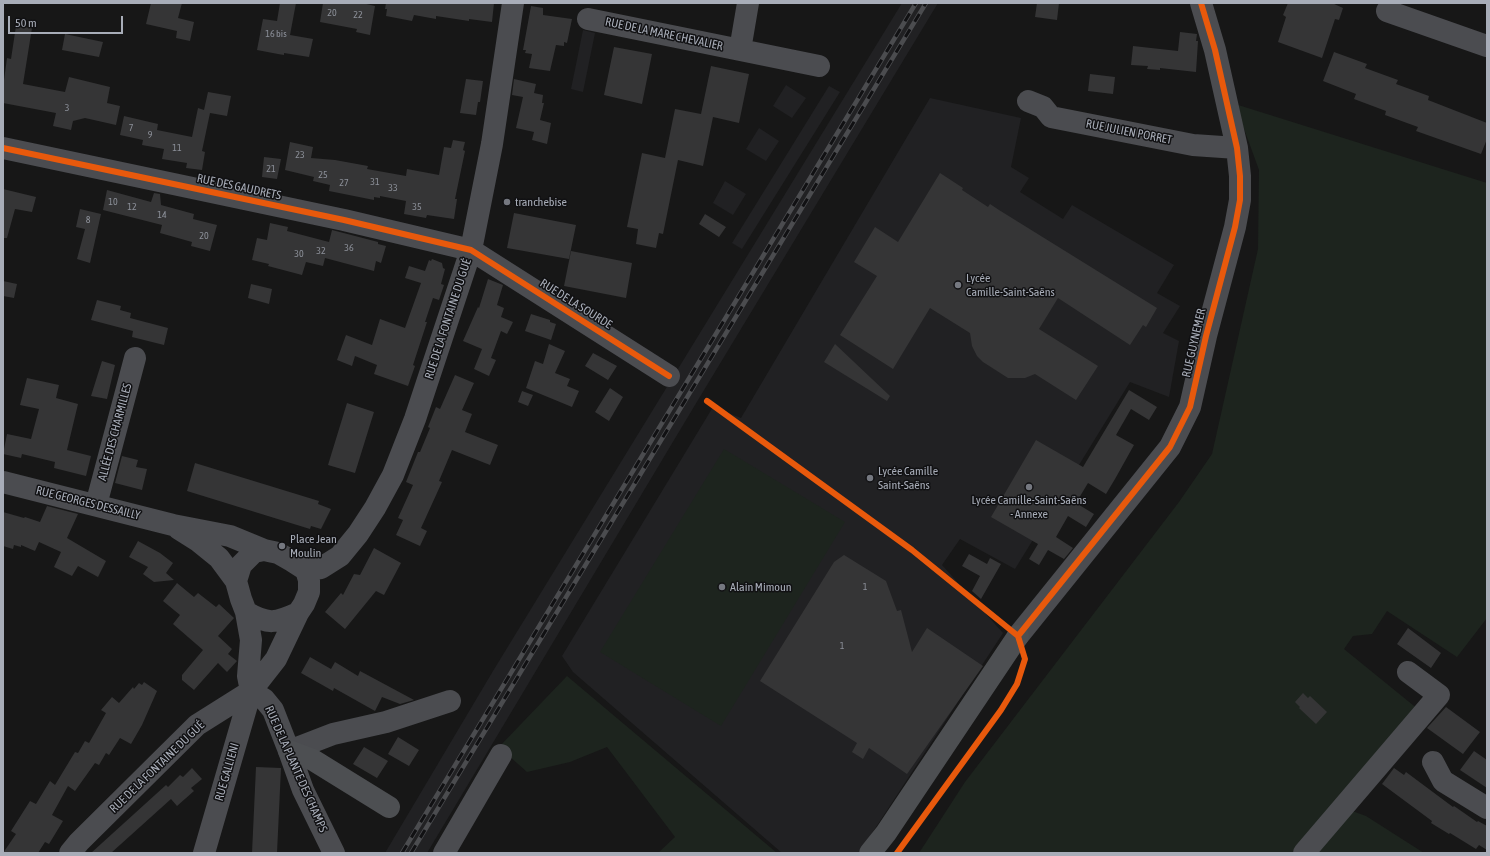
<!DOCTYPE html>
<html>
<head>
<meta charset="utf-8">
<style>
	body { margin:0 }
	#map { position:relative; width:1490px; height:856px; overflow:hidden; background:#171717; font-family:"Asap Condensed",sans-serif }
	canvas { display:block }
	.frame { position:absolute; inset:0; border:4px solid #a8adb8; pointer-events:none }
	.scale { position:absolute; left:8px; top:16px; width:115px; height:18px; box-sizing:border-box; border:2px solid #a8adb8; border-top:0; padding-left:5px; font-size:12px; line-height:14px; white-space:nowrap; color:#a8adb8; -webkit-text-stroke:3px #111113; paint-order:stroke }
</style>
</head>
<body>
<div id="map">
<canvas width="1490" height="856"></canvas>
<div class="frame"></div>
<div class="scale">50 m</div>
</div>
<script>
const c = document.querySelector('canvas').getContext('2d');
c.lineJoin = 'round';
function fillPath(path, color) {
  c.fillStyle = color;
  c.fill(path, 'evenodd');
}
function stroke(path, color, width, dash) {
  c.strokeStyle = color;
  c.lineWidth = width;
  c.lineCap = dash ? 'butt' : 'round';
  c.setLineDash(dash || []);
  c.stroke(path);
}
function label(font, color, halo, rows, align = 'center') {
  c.font = font + ' "Asap Condensed",sans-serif';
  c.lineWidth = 3;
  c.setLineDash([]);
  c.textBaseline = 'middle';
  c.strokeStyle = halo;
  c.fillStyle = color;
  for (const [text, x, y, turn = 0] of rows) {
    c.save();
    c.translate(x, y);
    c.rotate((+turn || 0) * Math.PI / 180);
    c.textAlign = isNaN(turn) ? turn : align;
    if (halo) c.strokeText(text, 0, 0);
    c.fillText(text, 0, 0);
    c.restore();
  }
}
const built = new Path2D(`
	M 902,3 L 938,3 L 695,405 L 427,853 L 385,853 L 493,671 Z
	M 583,30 L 595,33 L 583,92 L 571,89 Z
	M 786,85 L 806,98 L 792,118 L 773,106 Z
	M 829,86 L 840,92 L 742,249 L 732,243 Z
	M 930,98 L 1021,118 L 1011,167 L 1029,178 L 1020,192 L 1063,219 L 1072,205 L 1174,265 L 1157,293 L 1180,306 L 1163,333 L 1179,341 L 1169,397 L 1130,382 L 1015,569 L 960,539 L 942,565 L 1003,633 L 859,853 L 782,853 L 573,672 L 562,656 L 713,407 L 741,418 Z
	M 759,128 L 779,141 L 766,161 L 746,149 Z
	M 725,181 L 746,194 L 733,215 L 713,203 Z`);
const green = new Path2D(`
	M 1235,104 L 1487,183 L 1487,618 L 1457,657 L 1387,611 L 1372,634 L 1353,636 L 1344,649 L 1419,710 L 1341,807 L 1366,816 L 1424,853 L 919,853 L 965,782 L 1179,502 L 1212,454 L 1258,249 L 1259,170 Z
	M 724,449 L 845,522 L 721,726 L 600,652 Z
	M 567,676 L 777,853 L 658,853 L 675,837 L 607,747 L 570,762 L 527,772 L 499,747 Z`);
const building = new Path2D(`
	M 151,3 L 182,3 L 178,18 L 194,22 L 190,41 L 176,38 L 177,31 L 146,24 Z
	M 280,3 L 296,3 L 290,35 L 313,39 L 309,57 L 284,53 L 284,55 L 278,54 L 257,50 L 263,19 L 277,21 Z
	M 323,3 L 362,3 L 375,6 L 370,35 L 356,32 L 357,29 L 320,22 Z
	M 386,3 L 494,3 L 492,22 L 469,19 L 469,21 L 436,16 L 436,19 L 414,15 L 412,21 L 386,16 L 387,9 L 385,9 Z
	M 1037,3 L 1059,3 L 1057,20 L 1035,17 Z
	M 1288,3 L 1332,3 L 1343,8 L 1339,20 L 1335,19 L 1322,58 L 1278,42 L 1286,17 L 1283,15 Z
	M 531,6 L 543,8 L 543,15 L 572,19 L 567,43 L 564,42 L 564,46 L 556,45 L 550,71 L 529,68 L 532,54 L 525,53 L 526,50 L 523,50 Z
	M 16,26 L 32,28 L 23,84 L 65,92 L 69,77 L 110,87 L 107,103 L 120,106 L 116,125 L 85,118 L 73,121 L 71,130 L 53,126 L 56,113 L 3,103 L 3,80 L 4,80 L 7,58 L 11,59 Z
	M 1180,32 L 1197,34 L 1196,41 L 1198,41 L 1196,72 L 1160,68 L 1160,70 L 1147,69 L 1148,66 L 1131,65 L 1133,46 L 1178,51 Z
	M 65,34 L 103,42 L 99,57 L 62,50 Z
	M 614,47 L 652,54 L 642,104 L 604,95 Z
	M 1334,52 L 1367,64 L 1365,68 L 1398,80 L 1396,84 L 1429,96 L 1428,100 L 1487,123 L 1487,139 L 1481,154 L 1416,131 L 1418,127 L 1385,115 L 1386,111 L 1354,99 L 1356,94 L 1323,81 Z
	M 711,66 L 749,74 L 739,123 L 713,117 L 703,166 L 678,160 L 663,234 L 659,233 L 656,248 L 636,244 L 638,229 L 627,227 L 642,153 L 665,158 L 675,109 L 701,114 Z
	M 1090,74 L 1115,77 L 1113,94 L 1088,91 Z
	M 466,79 L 483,81 L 480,102 L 478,102 L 476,115 L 460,113 Z
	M 514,79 L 536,84 L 534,93 L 543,95 L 542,103 L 544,103 L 540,120 L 551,123 L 547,144 L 532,140 L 534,132 L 516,128 L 523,97 L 512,95 Z
	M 208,92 L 231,96 L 227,116 L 210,113 L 202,151 L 205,152 L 202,170 L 186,168 L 187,163 L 162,159 L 164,149 L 142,145 L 143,140 L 120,135 L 124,116 L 158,124 L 157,130 L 192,137 L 198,108 L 204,110 Z
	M 453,140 L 465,142 L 463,150 L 465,151 L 455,199 L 457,199 L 454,219 L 427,215 L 426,218 L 404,214 L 406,201 L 380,196 L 380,198 L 374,197 L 374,200 L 329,191 L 330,185 L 313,181 L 314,177 L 285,170 L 290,142 L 313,147 L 311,158 L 335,160 L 368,166 L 367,169 L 406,176 L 407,169 L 439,175 L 444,147 L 451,148 Z
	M 264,157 L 281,159 L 277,179 L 262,177 Z
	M 940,173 L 963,188 L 962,190 L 988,207 L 990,204 L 999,210 L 1157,308 L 1146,327 L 1143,325 L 1130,345 L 1058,298 L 1039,329 L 1098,366 L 1076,400 L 1035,374 L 1025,378 L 1008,378 L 983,362 L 977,356 L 972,346 L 970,333 L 930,308 L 893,369 L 840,335 L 877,276 L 854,262 L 875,227 L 898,242 Z
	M 3,189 L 36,197 L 32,212 L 15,209 L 7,238 L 3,238 Z
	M 107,190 L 151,202 L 154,193 L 160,194 L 161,205 L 194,214 L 193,219 L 217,225 L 210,251 L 191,246 L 192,242 L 160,233 L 162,225 L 103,210 Z
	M 80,209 L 101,214 L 90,263 L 77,259 L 85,229 L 76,227 Z
	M 514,213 L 576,225 L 569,259 L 507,248 Z
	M 705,214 L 726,227 L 719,237 L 699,224 Z
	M 270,223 L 288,227 L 287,231 L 329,242 L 332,230 L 378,242 L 378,244 L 386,246 L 381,263 L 376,261 L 374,271 L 325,258 L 323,266 L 306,262 L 302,275 L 268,266 L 269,264 L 252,260 L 257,238 L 267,240 Z
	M 571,251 L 632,263 L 626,298 L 564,286 Z
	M 432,259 L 442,263 L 443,268 L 445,269 L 441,284 L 444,285 L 439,300 L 433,298 L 425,322 L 427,322 L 413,365 L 415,366 L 408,386 L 374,374 L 377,365 L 355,356 L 352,366 L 337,360 L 346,335 L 372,345 L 380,319 L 405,328 L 421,283 L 405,278 L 409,266 L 425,271 L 429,260 L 431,261 Z
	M 488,279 L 503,285 L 497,305 L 504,308 L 501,317 L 513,322 L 507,334 L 501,331 L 491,358 L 496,360 L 489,376 L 474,369 L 482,349 L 463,341 L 478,307 L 479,308 Z
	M 3,281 L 17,284 L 14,298 L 3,296 Z
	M 251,284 L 272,289 L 269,304 L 248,298 Z
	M 97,300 L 121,306 L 120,310 L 131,313 L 130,318 L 168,328 L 164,345 L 132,337 L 133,331 L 91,320 Z
	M 531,314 L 550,320 L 550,322 L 556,324 L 551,340 L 525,331 Z
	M 549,344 L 565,351 L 555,373 L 570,379 L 567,386 L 579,391 L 572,407 L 526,388 L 535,361 L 543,364 Z
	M 835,344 L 890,396 L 887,401 L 824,362 Z
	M 593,353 L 617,366 L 608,380 L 585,366 Z
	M 102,361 L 115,365 L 107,399 L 91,396 Z
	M 455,375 L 474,383 L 462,410 L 472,414 L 465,432 L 498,445 L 490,465 L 452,450 L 439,481 L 442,482 L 421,528 L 427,531 L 420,546 L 396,535 L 403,520 L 398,518 L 413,485 L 406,482 L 418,452 L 420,452 L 430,428 L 428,427 L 436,407 L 440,409 Z
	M 27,378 L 59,385 L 56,398 L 78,404 L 67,450 L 91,456 L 86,476 L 54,468 L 55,462 L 22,454 L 21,458 L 3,454 L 7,434 L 31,439 L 39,409 L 20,405 Z
	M 610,388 L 623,397 L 609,421 L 595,412 Z
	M 1129,390 L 1157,407 L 1149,420 L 1131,409 L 1116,435 L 1134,445 L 1115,479 L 1106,494 L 1088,483 L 1076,503 L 1094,514 L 1086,527 L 1068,516 L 1056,537 L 1073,548 L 1064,559 L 1048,550 L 1039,565 L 1029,559 L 1038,544 L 991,517 L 1036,440 L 1083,467 Z
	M 522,391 L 533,395 L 528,406 L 518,402 Z
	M 347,403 L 374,412 L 355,473 L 328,465 Z
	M 122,456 L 138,460 L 136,467 L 147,469 L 142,490 L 115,483 Z
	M 195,463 L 319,501 L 318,504 L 331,509 L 321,529 L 311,526 L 310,529 L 187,491 Z
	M 47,506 L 78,514 L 67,538 L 106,561 L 98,577 L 78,566 L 72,576 L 54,567 L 61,552 L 39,542 L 35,551 L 21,545 L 21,547 L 14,545 L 13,549 L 3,546 L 3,512 L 24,518 L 25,517 L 40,522 Z
	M 138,541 L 160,553 L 173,563 L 166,573 L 174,580 L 154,582 L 143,574 L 148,567 L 129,557 Z
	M 374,548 L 401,563 L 384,595 L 376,591 L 345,629 L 325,612 L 341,593 L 343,595 L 354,574 L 360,575 Z
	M 969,554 L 987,564 L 990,558 L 1001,564 L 981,599 L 972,591 L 980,576 L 962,566 Z
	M 844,555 L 886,581 L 897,611 L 901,610 L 912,652 L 927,628 L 983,666 L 907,774 L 869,748 L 863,759 L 852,752 L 857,743 L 760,681 L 834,562 Z
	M 177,583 L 194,597 L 198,593 L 216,607 L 219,604 L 234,618 L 218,636 L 232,649 L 228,654 L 237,661 L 227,672 L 218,663 L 194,690 L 182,680 L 182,675 L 203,650 L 173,624 L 180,615 L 163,601 Z
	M 1408,628 L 1441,653 L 1431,668 L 1397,644 Z
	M 310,657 L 331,669 L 335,662 L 358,676 L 360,671 L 414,700 L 400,704 L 382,697 L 375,711 L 334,688 L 333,691 L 301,673 Z
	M 144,682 L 157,691 L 142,725 L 131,744 L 120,738 L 109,755 L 106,753 L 99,765 L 95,763 L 75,791 L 68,786 L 52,815 L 63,821 L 49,844 L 45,842 L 38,853 L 3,853 L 16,834 L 11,831 L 30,801 L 36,804 L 50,781 L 55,785 L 75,752 L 78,753 L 85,741 L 89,743 L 106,713 L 101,710 L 112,697 L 119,703 L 133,687 L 134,689 L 139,683 L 142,685 Z
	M 1303,693 L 1308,698 L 1310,696 L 1327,712 L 1316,724 L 1299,708 L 1300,707 L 1295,702 Z
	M 1446,707 L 1480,732 L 1463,754 L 1427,728 Z
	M 398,737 L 419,750 L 409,766 L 388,754 Z
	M 364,747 L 388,761 L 377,778 L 353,764 Z
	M 1474,751 L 1487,760 L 1487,788 L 1460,770 Z
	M 256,767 L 281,768 L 277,853 L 252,853 Z
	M 192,768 L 202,779 L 191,788 L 194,791 L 177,806 L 171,799 L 111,853 L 91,853 L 166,785 L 168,787 L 180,775 L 183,777 Z
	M 1394,768 L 1404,775 L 1406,772 L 1453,807 L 1454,806 L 1477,822 L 1478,821 L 1487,826 L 1487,850 L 1479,845 L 1476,849 L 1450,833 L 1449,834 L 1431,823 L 1432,821 L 1382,784 Z`);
const minor = new Path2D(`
	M 1387,11 L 1487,46
	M 588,19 L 819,66
	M 740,50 L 748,3
	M 1028,101 L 1043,107 L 1051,117 L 1193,145 L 1237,148
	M 3,148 L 344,220 L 471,250 L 669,376
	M 3,482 L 173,525 L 230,536 L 264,550
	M 96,505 L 135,358
	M 179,529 L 198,541 L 219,558 L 236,581
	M 306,570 L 321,568 L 340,556 L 358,534 L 375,508 L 393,475 L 415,419 L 471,250 L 492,144 L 513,3
	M 246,612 C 268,625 276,623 298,613
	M 1018,636 L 1170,447 L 1190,407 L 1206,336 L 1235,227 L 1240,200 L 1240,176 L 1237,148 L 1215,50 L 1201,3
	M 251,691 L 264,699 L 273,710 L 289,751 L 303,790 L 334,853
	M 289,751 L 333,734 L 386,722 L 450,701
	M 1433,762 L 1443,781 L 1487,808
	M 70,853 L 79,842 L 197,725 L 251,691
	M 204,853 L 251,691 L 276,659 L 298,613 L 304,604 L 309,592 L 309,580 L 306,570 L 292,561 L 278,553 L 264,550 L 254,552 L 241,565 L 236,581 L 241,599 L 246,612 L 251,640 L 248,676 L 251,691
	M 444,853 L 501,755
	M 1304,853 L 1439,695 L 1408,672`);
const major = new Path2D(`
	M 289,751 L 313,760 L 389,807
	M 870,853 L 886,833 L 1018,636`);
const rail = new Path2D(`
	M 402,853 L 916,3
	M 411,853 L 926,3`);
const cycleway = new Path2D(`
	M 3,148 L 344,220 L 471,250 L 669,376
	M 707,401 L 912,550 L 1018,636
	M 1018,636 L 1170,447 L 1190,407 L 1206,336 L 1235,227 L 1240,200 L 1240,176 L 1237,148 L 1215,50 L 1201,3
	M 897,853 L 1001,710 L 1017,684 L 1025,659 L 1018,636`);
const markers = [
	[507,202,4,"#757880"],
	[958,285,4,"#757880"],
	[870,478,4,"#757880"],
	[1029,487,4,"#757880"],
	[282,546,4,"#757880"],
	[722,587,4,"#757880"]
];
const numberNames = [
	["20",332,13],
	["22",358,15],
	["16 bis",276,34],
	["3",67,108],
	["7",131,128],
	["9",150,135],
	["11",177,148],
	["23",300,155],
	["21",271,169],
	["25",323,175],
	["31",375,182],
	["27",344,183],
	["33",393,188],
	["10",113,202],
	["12",132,207],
	["35",417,207],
	["14",162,215],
	["8",88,220],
	["20",204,236],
	["36",349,248],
	["32",321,251],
	["30",299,254],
	["1",865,587],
	["1",842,646]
];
const streetNames = [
	["RUE DE LA MARE CHEVALIER",664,34,12],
	["RUE JULIEN PORRET",1129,132,11],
	["RUE DES GAUDRETS",239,187,12],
	["RUE DE LA SOURDE",576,304,32],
	["RUE DE LA FONTAINE DU GUÉ",448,319,-72],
	["RUE GUYNEMER",1194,343,-77],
	["ALLÉE DES CHARMILLES",115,432,-75],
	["RUE GEORGES DESSAILLY",88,503,14],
	["RUE DE LA FONTAINE DU GUÉ",157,767,-44],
	["RUE DE LA PLANTE DES CHAMPS",296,769,66],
	["RUE GALLIENI",227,772,-74]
];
const poiNames = [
	["tranchebise",515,202],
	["Lycée",966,278],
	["Camille-Saint-Saëns",966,292],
	["Lycée Camille",878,471],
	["Saint-Saëns",878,485],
	["Lycée Camille-Saint-Saëns",1029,500,"center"],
	["- Annexe",1029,514,"center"],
	["Place Jean",290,539],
	["Moulin",290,553],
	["Alain Mimoun",730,587]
];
fillPath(built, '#212123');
fillPath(green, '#1d241e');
fillPath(building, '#353536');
stroke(minor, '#4b4c50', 22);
stroke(major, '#4d4f52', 22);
stroke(rail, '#4b4c4f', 4.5);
stroke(rail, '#111113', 3, [9]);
stroke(cycleway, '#e8590c', 6);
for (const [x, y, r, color] of markers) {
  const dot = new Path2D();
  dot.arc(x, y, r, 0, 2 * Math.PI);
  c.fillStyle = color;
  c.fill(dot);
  stroke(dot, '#111113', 1.5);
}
label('10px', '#8b8f98', null, numberNames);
label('12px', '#a8adb8', '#111113', streetNames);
label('12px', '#a8adb8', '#111113', poiNames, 'left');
</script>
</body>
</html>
